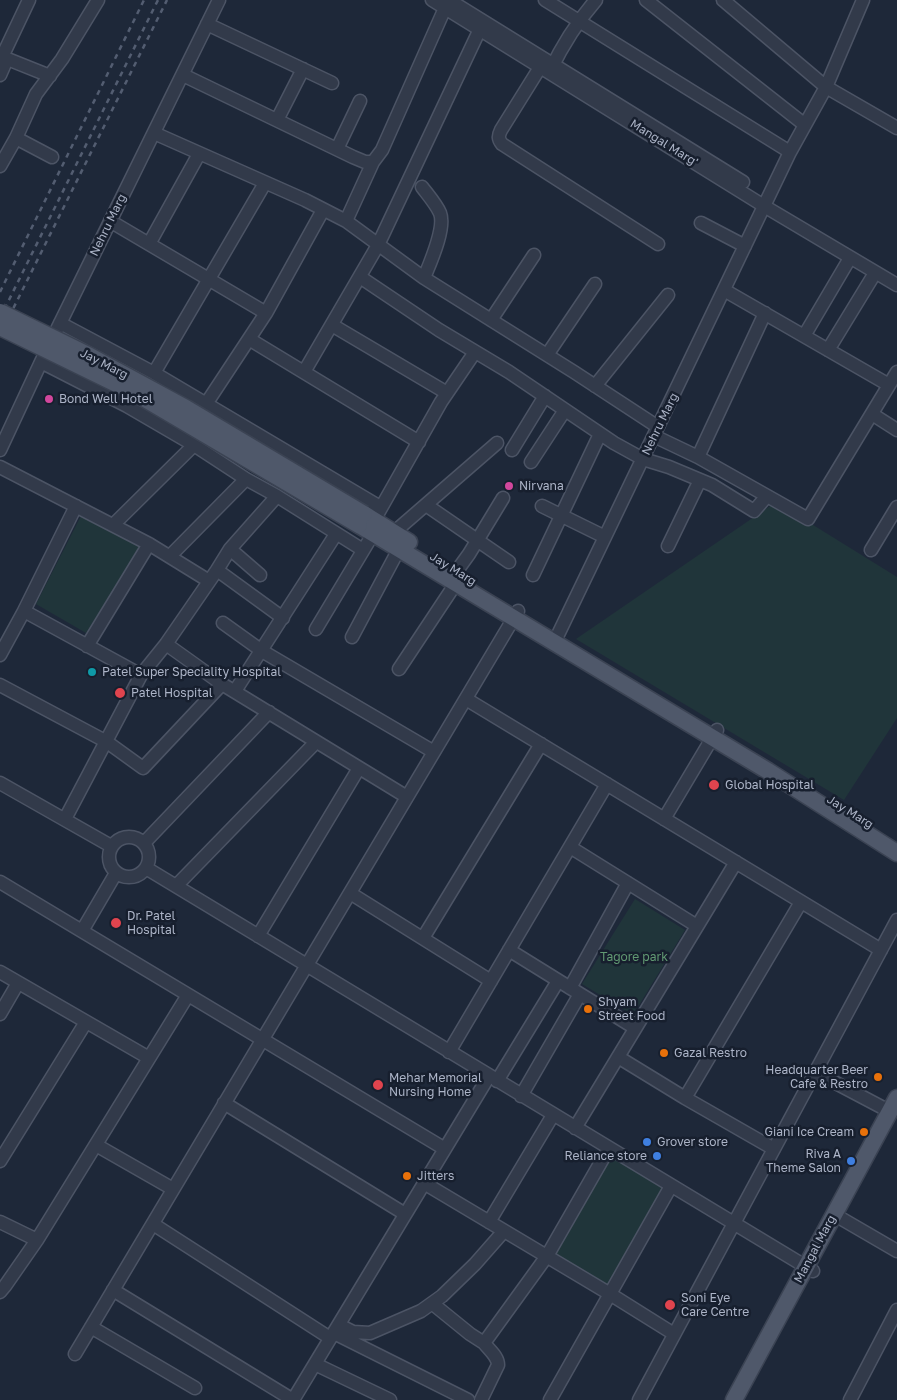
<!DOCTYPE html>
<html>
<head>
<meta charset="utf-8">
<style>
	body { margin:0 }
	canvas { display:block; background:#1e2839 }
</style>
</head>
<body>
<canvas width="897" height="1400"></canvas>
<script>
const c = document.querySelector('canvas').getContext('2d');
c.lineJoin = 'round';
function fillPath(path, color) {
  c.fillStyle = color;
  c.fill(path, 'evenodd');
}
function stroke(path, color, width, dash) {
  c.strokeStyle = color;
  c.lineWidth = width;
  c.lineCap = dash ? 'butt' : 'round';
  c.setLineDash(dash || []);
  c.stroke(path);
}
function label(font, color, halo, rows, align = 'center') {
  c.font = font + ' "Golos Text",sans-serif';
  c.lineWidth = 5;
  c.setLineDash([]);
  c.textBaseline = 'middle';
  c.strokeStyle = halo;
  c.fillStyle = color;
  for (const [text, x, y, turn = 0] of rows) {
    c.save();
    c.translate(x, y);
    c.rotate((+turn || 0) * Math.PI / 180);
    c.textAlign = isNaN(turn) ? turn : align;
    if (halo) c.strokeText(text, 0, 0);
    c.fillText(text, 0, 0);
    c.restore();
  }
}
const green = new Path2D(`
	M 776,502 L 897,577 L 897,718 L 844,800 L 576,639 Z
	M 81,516 L 142,547 L 86,633 L 36,604 Z
	M 635,899 L 685,930 L 633,1015 L 582,984 Z
	M 611,1152 L 665,1188 L 608,1289 L 552,1254 Z`);
const minor = new Path2D(`
	M 432,0 L 764,206 L 897,285
	M 449,0 L 743,182
	M 545,0 L 790,152
	M 646,0 L 805,125
	M 723,0 L 826,87 L 897,128
	M 207,24 L 332,83
	M 0,56 L 50,76
	M 2,57 L 29,0
	M 544,61 L 501,130 C 498,136 498,139 502,144 L 658,244
	M 550,71 C 563,44 576,23 596,0
	M 0,75 L 7,59
	M 183,75 L 353,157 L 365,162 L 373,162 L 382,150 L 445,8
	M 277,120 L 303,69
	M 154,133 L 305,200 L 346,221 L 424,278 L 574,372 L 658,427
	M 16,138 L 52,157
	M 337,149 L 360,101
	M 0,166 L 16,138 L 36,94 L 62,59 L 98,0
	M 422,187 C 428,195 436,204 440,213 C 446,228 430,263 424,278
	M 110,221 L 266,313
	M 346,221 L 373,162
	M 701,223 L 745,246
	M 149,244 L 199,154
	M 360,277 L 439,330 L 509,372 L 614,443 L 643,459 L 669,467 L 712,485 L 754,511 L 767,496
	M 724,290 L 889,385
	M 491,320 L 534,255
	M 60,323 L 154,373 L 380,507
	M 332,325 L 447,393
	M 804,336 L 850,258
	M 249,339 L 419,442
	M 828,350 L 875,273
	M 547,355 L 595,284
	M 41,362 L 127,406 L 194,445 L 246,479 L 277,496 L 363,550
	M 304,372 L 378,245 L 480,29
	M 154,373 L 265,183
	M 595,386 L 668,295
	M 206,404 L 266,313 L 323,210
	M 872,414 L 897,430
	M 654,436 L 698,457 L 808,519 L 897,372
	M 0,450 L 41,362 L 219,0
	M 512,450 L 545,396
	M 698,457 L 765,313
	M 531,462 L 565,410
	M 0,467 L 149,544 L 209,581
	M 426,505 L 509,562
	M 76,506 L 24,611 L 141,675
	M 542,506 L 605,537
	M 377,515 L 441,402 L 475,352
	M 113,525 L 194,445
	M 395,534 L 399,528 L 497,443
	M 668,546 L 700,480
	M 230,549 L 260,575
	M 871,550 L 897,507
	M 170,556 L 246,479
	M 217,570 L 283,618
	M 456,572 L 469,554 L 503,498
	M 533,575 L 600,434
	M 223,623 L 262,651 L 434,752
	M 316,629 L 373,534
	M 352,637 L 399,549
	M 554,643 L 790,152 L 826,87 L 863,0
	M 166,644 L 222,684 L 407,797
	M 87,646 L 149,544
	M 0,655 L 24,611
	M 399,669 L 456,583
	M 0,685 L 107,742 L 143,768 L 222,684
	M 235,691 L 336,534
	M 466,699 L 881,950
	M 0,783 L 111,846
	M 65,819 L 141,675 L 166,644 L 217,570 L 230,549 L 277,496
	M 664,819 L 717,730
	M109 857a20 20 0 1 1 40 0a20 20 0 1 1-40 0Z
	M 144,843 L 269,712
	M 570,847 L 697,926
	M 146,868 L 813,1271
	M 0,882 L 445,1149
	M 176,886 L 316,742
	M 350,893 L 491,981
	M 82,931 L 116,873
	M 258,936 L 359,768
	M 423,938 L 541,744
	M 509,950 L 580,994 L 521,1096
	M 0,972 L 149,1058
	M 570,988 L 628,883
	M 580,994 L 635,1028
	M 0,1014 L 18,983
	M 449,1052 L 607,784
	M 618,1057 L 685,1098
	M 815,1072 L 889,1111
	M 497,1081 L 558,981
	M 224,1103 L 405,1214
	M 575,1128 L 736,862
	M 96,1145 L 173,1189
	M 774,1149 L 685,1098 L 801,902
	M 0,1161 L 86,1022
	M 424,1183 L 610,1294 L 674,1334
	M 842,1219 L 897,1251
	M 0,1222 L 37,1240
	M 489,1222 L 553,1115
	M 153,1224 L 330,1338
	M 113,1290 L 293,1400
	M 0,1292 L 5,1286 L 37,1240 L 188,995
	M 433,1304 L 470,1334 L 484,1343 L 547,1256 L 609,1148
	M 339,1325 L 353,1332 L 370,1333 L 421,1311 L 442,1296 L 475,1264 L 504,1231
	M 91,1327 L 195,1388
	M 334,1333 L 468,1400
	M 75,1354 L 518,611
	M 315,1364 L 390,1400
	M 293,1400 L 489,1076
	M 481,1400 L 498,1365 C 498,1356 489,1350 484,1343
	M 550,1400 L 671,1186
	M 639,1400 L 897,920
	M 850,1400 L 897,1310`);
const major = new Path2D(`
	M 364,514 L 409,542
	M 359,525 L 768,771 L 897,853
	M 734,1400 L 897,1098`);
const rail = new Path2D(`
	M 0,292 L 144,0
	M 0,318 L 158,0
	M 0,335 L 167,0`);
const majorBridge = new Path2D(`
	M 0,312 L 90,356 L 186,408 L 364,514
	M 0,327 L 135,393 L 359,525`);
const markers = [
	[49,399,5,"#d1479c"],
	[509,486,5,"#d1479c"],
	[92,672,5,"#0f9aa8"],
	[120,693,6,"#e0444e"],
	[714,785,6,"#e0444e"],
	[116,923,6,"#e0444e"],
	[588,1009,5,"#e8710a"],
	[664,1053,5,"#e8710a"],
	[878,1077,5,"#e8710a"],
	[378,1085,6,"#e0444e"],
	[864,1132,5,"#e8710a"],
	[647,1142,5,"#3f7fe0"],
	[657,1156,5,"#3f7fe0"],
	[851,1161,5,"#3f7fe0"],
	[407,1176,5,"#e8710a"],
	[670,1305,6,"#e0444e"]
];
const streetNames = [
	["Mangal Marg'",664,143,32],
	["Nehru Marg",108,225,-64],
	["Jay Marg",104,364,27],
	["Nehru Marg",660,424,-64],
	["Jay Marg",453,569,32],
	["Jay Marg",850,812,32],
	["Mangal Marg",815,1249,-62]
];
const poiNames = [
	["Bond Well Hotel",59,399],
	["Nirvana",519,486],
	["Patel Super Speciality Hospital",102,672],
	["Patel Hospital",131,693],
	["Global Hospital",725,785],
	["Dr. Patel",127,916],
	["Hospital",127,930],
	["Shyam",598,1002],
	["Street Food",598,1016],
	["Gazal Restro",674,1053],
	["Headquarter Beer",868,1070,"right"],
	["Cafe & Restro",868,1084,"right"],
	["Mehar Memorial",389,1078],
	["Nursing Home",389,1092],
	["Giani Ice Cream",854,1132,"right"],
	["Grover store",657,1142],
	["Riva A",841,1154,"right"],
	["Theme Salon",841,1168,"right"],
	["Reliance store",647,1156,"right"],
	["Jitters",417,1176],
	["Soni Eye",681,1298],
	["Care Centre",681,1312]
];
const parkNames = [
	["Tagore park",634,957]
];
fillPath(green, '#20353a');
stroke(minor, '#4c5465', 15);
stroke(major, '#3b4353', 19);
stroke(minor, '#323a4a', 12);
stroke(major, '#4f586a', 16);
stroke(rail, '#535d71', 2.5, [5, 5]);
stroke(majorBridge, '#3b4353', 19, []);
stroke(majorBridge, '#4f586a', 16);
for (const [x, y, r, color] of markers) {
  const dot = new Path2D();
  dot.arc(x, y, r, 0, 2 * Math.PI);
  c.fillStyle = color;
  c.fill(dot);
  stroke(dot, '#171f2e', 2);
}
label('12px', '#acb4c7', '#171f2e', streetNames);
label('12px', '#acb4c7', '#171f2e', poiNames, 'left');
label('12px', '#619972', '#171f2e', parkNames);
</script>
</body>
</html>
